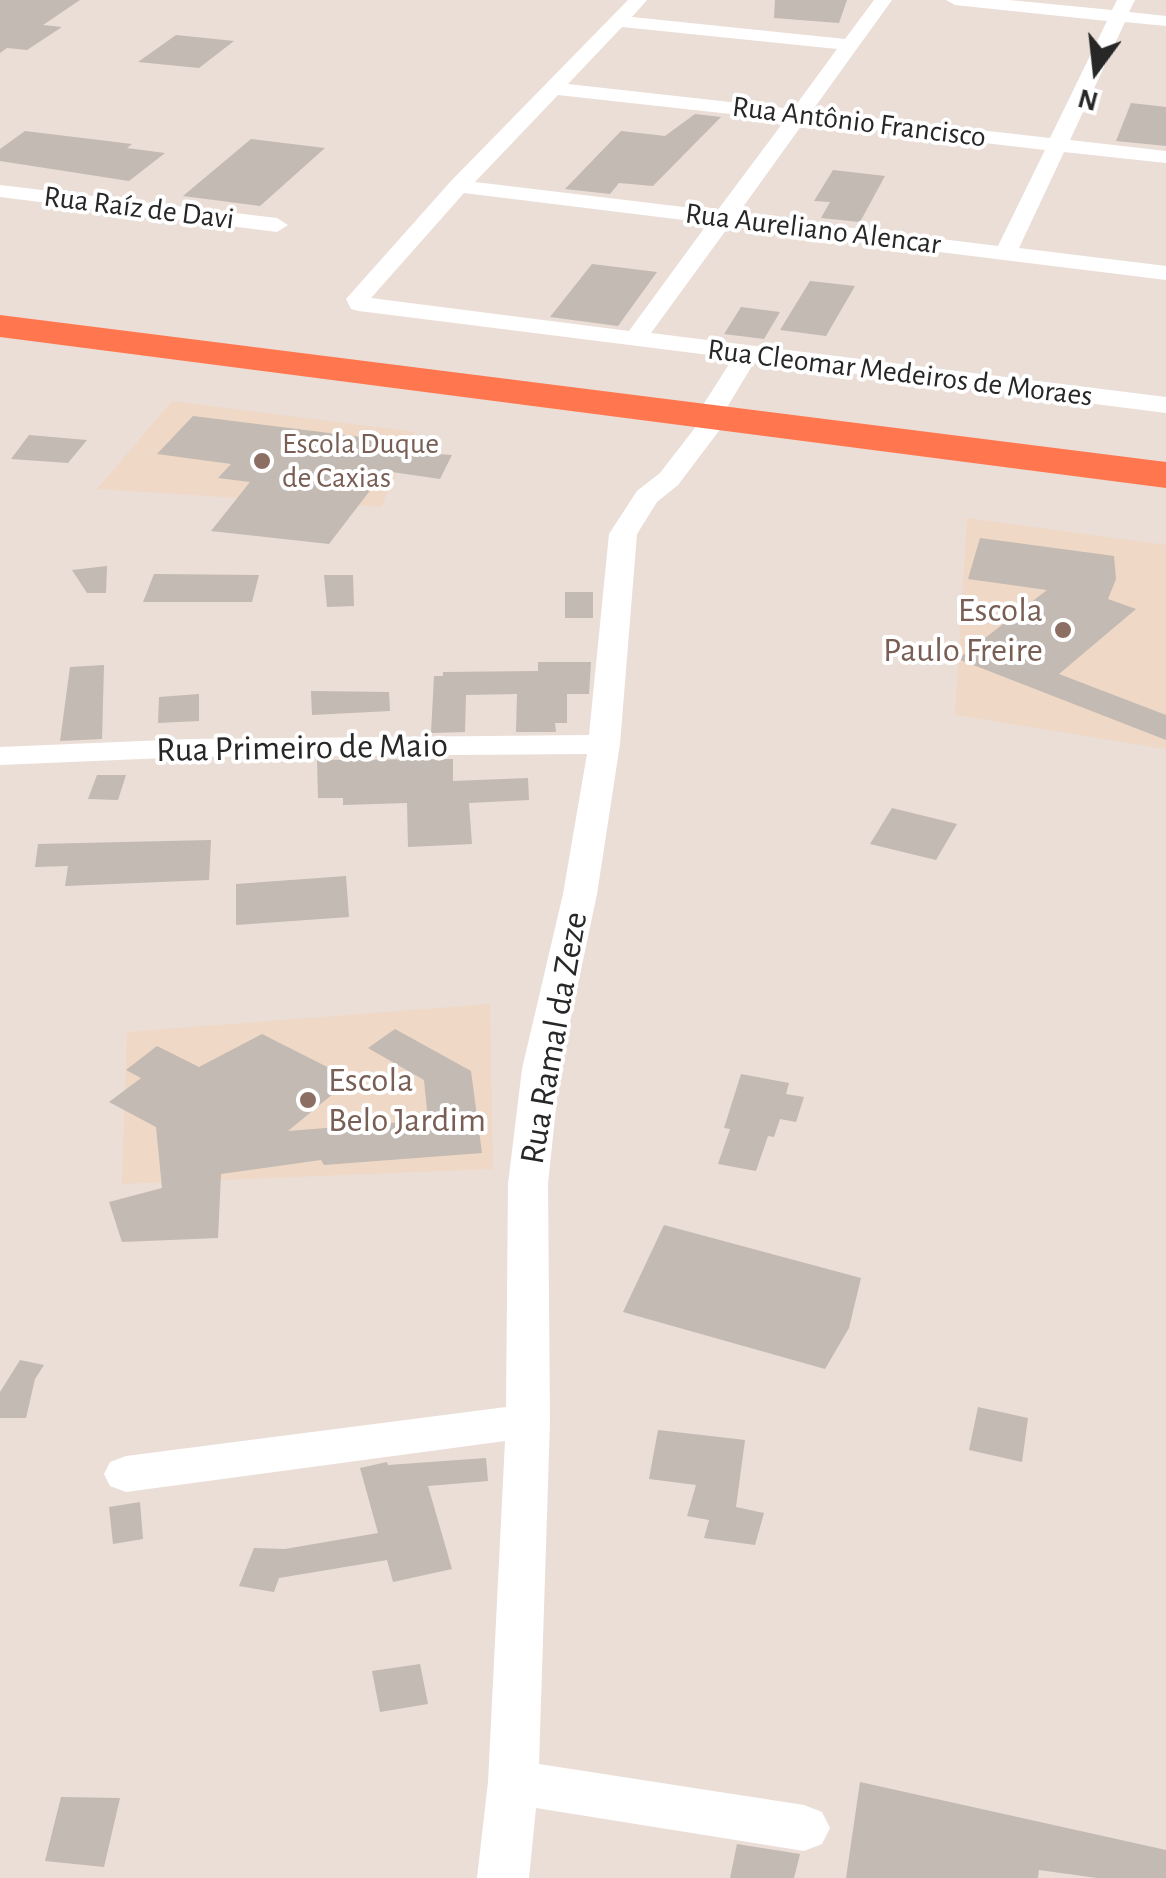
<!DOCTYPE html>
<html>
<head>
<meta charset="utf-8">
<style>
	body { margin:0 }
	#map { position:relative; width:1166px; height:1878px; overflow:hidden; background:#ebded7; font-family:"Alegreya Sans",sans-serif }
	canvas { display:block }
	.north { position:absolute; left:1046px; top:20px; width:100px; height:100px; -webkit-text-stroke:8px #fff; paint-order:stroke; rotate:195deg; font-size:28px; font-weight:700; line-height:40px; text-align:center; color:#272727 }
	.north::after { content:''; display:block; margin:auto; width:35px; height:45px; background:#272727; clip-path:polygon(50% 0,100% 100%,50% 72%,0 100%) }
</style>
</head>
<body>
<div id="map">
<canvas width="1166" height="1878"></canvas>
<div class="north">N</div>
</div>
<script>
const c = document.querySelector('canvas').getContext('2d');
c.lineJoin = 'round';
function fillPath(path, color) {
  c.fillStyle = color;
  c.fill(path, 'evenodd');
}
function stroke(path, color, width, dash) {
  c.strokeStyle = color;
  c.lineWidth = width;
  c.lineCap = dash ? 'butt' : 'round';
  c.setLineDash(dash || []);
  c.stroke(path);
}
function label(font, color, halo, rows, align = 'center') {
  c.font = font + ' "Alegreya Sans",sans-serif';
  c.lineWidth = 8;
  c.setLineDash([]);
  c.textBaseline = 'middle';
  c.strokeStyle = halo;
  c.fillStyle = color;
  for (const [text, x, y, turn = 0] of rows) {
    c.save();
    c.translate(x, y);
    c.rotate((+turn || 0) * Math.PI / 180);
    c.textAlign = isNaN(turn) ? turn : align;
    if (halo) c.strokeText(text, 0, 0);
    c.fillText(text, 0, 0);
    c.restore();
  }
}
const education = new Path2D(`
	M 172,401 L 415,432 L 381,507 L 97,489 Z
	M 967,518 L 1166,545 L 1166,749 L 955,715 Z
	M 490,1004 L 493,1169 L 122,1184 L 127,1032 Z`);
const building = new Path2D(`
	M 0,0 L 80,0 L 43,25 L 62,27 L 27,50 L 7,48 L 0,53 Z
	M 775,0 L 847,0 L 839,23 L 774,18 Z
	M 176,35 L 234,41 L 199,68 L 138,62 Z
	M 1131,103 L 1166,107 L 1166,146 L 1116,141 Z
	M 695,114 L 721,117 L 653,186 L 619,183 L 610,194 L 565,189 L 621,131 L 665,136 Z
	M 25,131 L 132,144 L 127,148 L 165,153 L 129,181 L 0,161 L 0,149 Z
	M 251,139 L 325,148 L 260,206 L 183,196 Z
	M 833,170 L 885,176 L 860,222 L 821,218 L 830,202 L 814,201 Z
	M 592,264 L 657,272 L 618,326 L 550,317 Z
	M 810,281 L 855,286 L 826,336 L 780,330 Z
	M 741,307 L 780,312 L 764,339 L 724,334 Z
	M 193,416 L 401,442 L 395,451 L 452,455 L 440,479 L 385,471 L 329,544 L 211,531 L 250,482 L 218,478 L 231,464 L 157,454 Z
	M 29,435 L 87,440 L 68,463 L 11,459 Z
	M 980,538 L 1114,556 L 1116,579 L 1108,599 L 1136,609 L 1059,674 L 1166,715 L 1166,740 L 958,659 L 1047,590 L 968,579 Z
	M 107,566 L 106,593 L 87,593 L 72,570 Z
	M 154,574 L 259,575 L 252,602 L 143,602 Z
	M 324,575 L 353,575 L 354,606 L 327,607 Z
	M 565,592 L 593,592 L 593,618 L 565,618 Z
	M 538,662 L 591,662 L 589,694 L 567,694 L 567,723 L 555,723 L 556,732 L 516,732 L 517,694 L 466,695 L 465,732 L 431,733 L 434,676 L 443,676 L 443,672 L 538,671 Z
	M 104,665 L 102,739 L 60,741 L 70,667 Z
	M 311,691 L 389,692 L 390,711 L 312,715 Z
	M 199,694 L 199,721 L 158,723 L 159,697 Z
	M 453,759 L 453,781 L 528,778 L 529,800 L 469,803 L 472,844 L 408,847 L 407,803 L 343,805 L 343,798 L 318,798 L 317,760 Z
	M 97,775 L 126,775 L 118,800 L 88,799 Z
	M 892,808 L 957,824 L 936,860 L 870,844 Z
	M 211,840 L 209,880 L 65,886 L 68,866 L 35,867 L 38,844 Z
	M 346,876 L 349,917 L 236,925 L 236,884 Z
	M 395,1029 L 471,1071 L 482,1153 L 324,1165 L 321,1160 L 221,1174 L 218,1238 L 122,1242 L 109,1202 L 162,1188 L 156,1127 L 109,1102 L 141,1078 L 126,1070 L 157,1046 L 199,1067 L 262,1034 L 351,1079 L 288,1131 L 428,1120 L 424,1080 L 368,1048 Z
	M 741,1074 L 789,1083 L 786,1094 L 804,1097 L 796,1122 L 780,1119 L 774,1137 L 768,1136 L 756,1171 L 718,1164 L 730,1129 L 724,1128 Z
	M 664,1225 L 861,1278 L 849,1328 L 825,1369 L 623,1312 Z
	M 20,1360 L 44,1365 L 35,1379 L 26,1418 L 0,1418 L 0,1392 Z
	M 978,1407 L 1028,1418 L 1022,1462 L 969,1450 Z
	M 658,1430 L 745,1440 L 736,1507 L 764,1513 L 755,1545 L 704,1538 L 709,1520 L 687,1516 L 696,1485 L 649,1479 Z
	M 486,1458 L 488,1481 L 428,1486 L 452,1569 L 393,1582 L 387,1560 L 279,1578 L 274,1592 L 239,1586 L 254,1548 L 285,1549 L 378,1533 L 360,1468 L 387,1462 L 388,1465 Z
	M 140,1502 L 143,1539 L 113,1544 L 109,1507 Z
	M 420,1664 L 428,1704 L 380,1712 L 372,1671 Z
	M 860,1782 L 1166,1850 L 1166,1878 L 1097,1878 L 1039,1870 L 1038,1878 L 846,1878 Z
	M 61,1797 L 120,1798 L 104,1867 L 45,1861 Z
	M 737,1844 L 800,1854 L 794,1878 L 730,1878 Z`);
const street = new Path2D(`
	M 628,0 L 647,0 L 632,17 L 845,39 L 874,0 L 892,0 L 812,111 L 1050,138 L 1107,21 L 955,5 L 946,0 L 1009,0 L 1112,10 L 1117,0 L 1135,0 L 1129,12 L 1166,16 L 1166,26 L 1125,22 L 1070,140 L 1166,151 L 1166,163 L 1064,152 L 1019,248 L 1166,266 L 1166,280 L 729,226 L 651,333 L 1166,397 L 1166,413 L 755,361 L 726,409 L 731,415 L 678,485 L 657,502 L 637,534 L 620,744 L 597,894 L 560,1069 L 548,1184 L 550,1421 L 539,1764 L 804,1805 L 822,1812 L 830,1828 L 822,1844 L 804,1851 L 536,1808 L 529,1878 L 477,1878 L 488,1782 L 505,1441 L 126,1492 L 110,1486 L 104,1474 L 110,1462 L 126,1456 L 506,1407 L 508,1184 L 522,1069 L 563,894 L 587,754 L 188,757 L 0,765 L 0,747 L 188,739 L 589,735 L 609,534 L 637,491 L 660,473 L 708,411 L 703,405 L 733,358 L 359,311 L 351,309 L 346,299 L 451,181 ZM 622,27 L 837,49 L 793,109 L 568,84 ZM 558,95 L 785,120 L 717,211 L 475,182 ZM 804,122 L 1045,150 L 998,246 L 738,214 ZM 464,193 L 708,223 L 629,331 L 371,298 Z
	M 0,185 L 277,218 L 288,225 L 277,232 L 0,197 Z`);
const highway = new Path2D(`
	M 0,315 L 1166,462 L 1166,488 L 0,337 Z`);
const markers = [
	[262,461,10,"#8d6e63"],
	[1063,630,10,"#8d6e63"],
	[308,1100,10,"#8d6e63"]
];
const farStreetnames = [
	["Rua Antônio Francisco",859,122,7],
	["Rua Raíz de Davi",139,208,7],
	["Rua Aureliano Alencar",813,229,7],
	["Rua Cleomar Medeiros de Moraes",900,373,7]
];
const farEducationnames = [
	["Escola Duque",282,444],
	["de Caxias",282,478]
];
const educationNames = [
	["Escola",1043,610],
	["Paulo Freire",1043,650],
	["Escola",328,1080,"left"],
	["Belo Jardim",328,1120,"left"]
];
const streetNames = [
	["Rua Primeiro de Maio",302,748,-1],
	["Rua Ramal da Zeze",554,1038,-80]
];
fillPath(education, '#efd8c5');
fillPath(building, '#c2bab3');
fillPath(street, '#fff');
fillPath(highway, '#ff764f');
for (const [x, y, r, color] of markers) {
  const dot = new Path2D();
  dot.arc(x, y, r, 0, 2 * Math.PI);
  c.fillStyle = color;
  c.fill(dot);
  stroke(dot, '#fff', 4);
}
label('30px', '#272727', '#fff', farStreetnames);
label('30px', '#785e54', '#fff', farEducationnames, 'left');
label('35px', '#785e54', '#fff', educationNames, 'right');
label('35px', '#272727', '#fff', streetNames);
</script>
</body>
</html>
